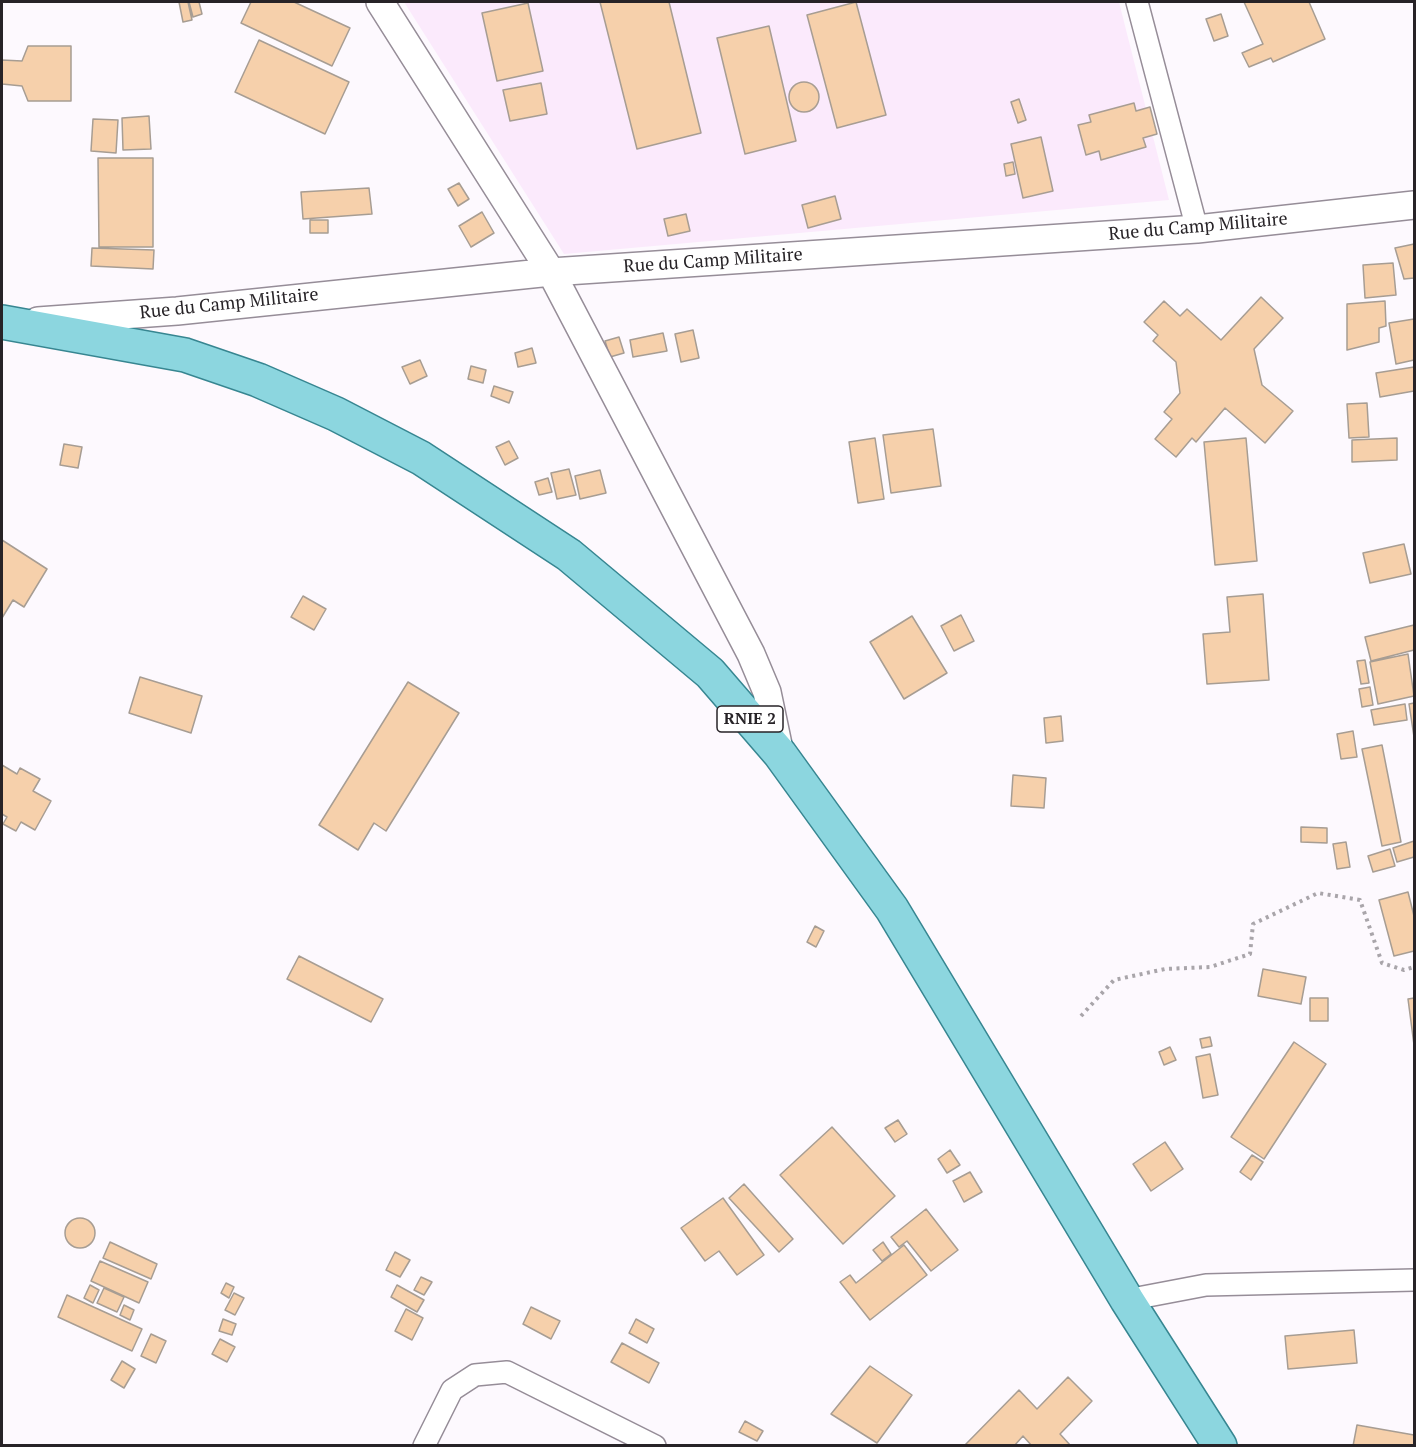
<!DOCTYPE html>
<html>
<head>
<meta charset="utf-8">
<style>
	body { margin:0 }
	#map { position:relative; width:1416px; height:1447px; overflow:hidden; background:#fdf9fe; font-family:"PT Serif",serif }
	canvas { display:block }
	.frame { position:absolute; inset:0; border:3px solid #272327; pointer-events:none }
</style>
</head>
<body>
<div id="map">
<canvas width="1416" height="1447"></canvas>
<div class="frame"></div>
</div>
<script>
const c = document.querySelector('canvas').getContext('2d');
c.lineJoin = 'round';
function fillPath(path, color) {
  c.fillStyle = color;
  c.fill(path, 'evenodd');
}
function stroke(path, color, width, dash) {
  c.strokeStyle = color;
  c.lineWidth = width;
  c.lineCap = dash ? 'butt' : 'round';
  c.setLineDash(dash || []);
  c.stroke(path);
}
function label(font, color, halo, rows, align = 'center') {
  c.font = font + ' "PT Serif",serif';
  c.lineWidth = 4.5;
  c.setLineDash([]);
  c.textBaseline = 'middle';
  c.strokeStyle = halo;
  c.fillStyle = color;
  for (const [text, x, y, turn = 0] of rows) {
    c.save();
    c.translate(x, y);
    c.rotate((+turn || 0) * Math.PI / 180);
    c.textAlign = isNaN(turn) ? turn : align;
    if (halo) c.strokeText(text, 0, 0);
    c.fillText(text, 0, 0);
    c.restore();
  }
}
const medical = new Path2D(`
	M 404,2 L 1119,2 L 1169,200 L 564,254 Z`);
const building = new Path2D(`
	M 179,2 L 188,2 L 192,20 L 183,22 Z
	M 189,2 L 199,2 L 202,14 L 193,17 Z
	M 251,2 L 294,2 L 350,28 L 332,66 L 241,23 Z
	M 600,2 L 669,2 L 701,133 L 637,149 Z
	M 856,2 L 886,115 L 837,128 L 807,15 Z
	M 1244,2 L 1309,2 L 1325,39 L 1273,62 L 1271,58 L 1249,67 L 1242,53 L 1263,44 Z
	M 528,3 L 543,71 L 497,81 L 482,13 Z
	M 1221,14 L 1228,36 L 1214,41 L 1206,19 Z
	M 769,26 L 796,141 L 745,154 L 717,38 Z
	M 259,40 L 349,82 L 325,134 L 235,92 Z
	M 28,46 L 71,46 L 71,101 L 28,101 L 22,86 L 2,84 L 2,60 L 22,61 Z
	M789 97a15 15 0 1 1 30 0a15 15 0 1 1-30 0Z
	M 541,83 L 547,114 L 510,121 L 503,90 Z
	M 1019,99 L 1026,120 L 1018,123 L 1011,102 Z
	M 1134,103 L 1136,111 L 1150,107 L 1157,134 L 1143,138 L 1146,147 L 1101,160 L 1099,151 L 1086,155 L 1078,125 L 1091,122 L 1089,115 Z
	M 149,116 L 151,149 L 123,150 L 122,118 Z
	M 93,119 L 118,120 L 116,153 L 91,151 Z
	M 1041,137 L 1053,191 L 1023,198 L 1011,144 Z
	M 98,158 L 153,158 L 153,247 L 99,247 Z
	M 1013,162 L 1015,174 L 1006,176 L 1004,164 Z
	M 459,183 L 469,199 L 458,206 L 448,189 Z
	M 369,188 L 372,214 L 303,219 L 301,192 Z
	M 835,196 L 841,219 L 808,228 L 802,205 Z
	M 482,212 L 494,233 L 471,247 L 459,226 Z
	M 686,214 L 690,231 L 668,236 L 664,219 Z
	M 310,220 L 328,220 L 328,233 L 310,233 Z
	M 1414,244 L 1414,278 L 1404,279 L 1395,248 Z
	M 92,248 L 154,250 L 153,269 L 91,266 Z
	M 1393,263 L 1396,295 L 1365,298 L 1363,265 Z
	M 1261,297 L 1283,318 L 1254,349 L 1262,385 L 1293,411 L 1265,443 L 1225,408 L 1196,442 L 1192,438 L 1176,457 L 1155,439 L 1172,419 L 1164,412 L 1180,393 L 1176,362 L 1153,341 L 1158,335 L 1144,322 L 1164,301 L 1180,316 L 1187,309 L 1221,340 Z
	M 1385,301 L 1386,326 L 1379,328 L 1379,342 L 1347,350 L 1347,304 Z
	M 1414,319 L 1414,360 L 1396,364 L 1389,323 Z
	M 693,330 L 699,358 L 681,362 L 675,334 Z
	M 663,333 L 667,351 L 633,357 L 630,340 Z
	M 619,337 L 624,353 L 610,357 L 605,341 Z
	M 532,348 L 536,363 L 518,367 L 515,353 Z
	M 420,360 L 427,376 L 410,384 L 402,367 Z
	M 471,366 L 486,370 L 483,383 L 468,379 Z
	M 1414,367 L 1414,391 L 1380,397 L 1376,373 Z
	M 494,386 L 513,392 L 509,403 L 491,396 Z
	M 1367,403 L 1369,437 L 1349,438 L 1347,404 Z
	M 933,429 L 941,486 L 891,493 L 883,435 Z
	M 875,438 L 884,499 L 858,503 L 849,442 Z
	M 1246,438 L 1257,561 L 1215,565 L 1204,442 Z
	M 1397,438 L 1397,460 L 1352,462 L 1352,440 Z
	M 509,441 L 518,458 L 505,465 L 496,447 Z
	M 64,444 L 82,447 L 78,468 L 60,465 Z
	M 569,469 L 576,495 L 557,499 L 551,473 Z
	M 600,470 L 606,493 L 580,499 L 575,476 Z
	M 548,478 L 552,492 L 539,495 L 535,482 Z
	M 2,540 L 47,569 L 24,607 L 13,600 L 2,618 Z
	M 1404,544 L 1411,574 L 1370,583 L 1363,553 Z
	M 1263,594 L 1269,680 L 1207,684 L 1203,634 L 1230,632 L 1227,597 Z
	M 303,596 L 326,609 L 314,630 L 291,617 Z
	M 961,615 L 974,641 L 954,651 L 941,626 Z
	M 912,616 L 947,673 L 904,699 L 870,642 Z
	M 1414,625 L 1414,650 L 1371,661 L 1365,637 Z
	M 1408,654 L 1414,696 L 1378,704 L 1370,662 Z
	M 1365,660 L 1369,683 L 1361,684 L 1357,661 Z
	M 140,677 L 202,696 L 191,733 L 129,713 Z
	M 408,682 L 459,713 L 386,831 L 374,823 L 358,850 L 319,825 Z
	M 1370,687 L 1373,705 L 1362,707 L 1359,689 Z
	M 1414,703 L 1414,737 L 1409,704 Z
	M 1405,704 L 1407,720 L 1374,725 L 1371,710 Z
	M 1061,716 L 1063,741 L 1046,743 L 1044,718 Z
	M 1353,731 L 1357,757 L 1341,759 L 1337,734 Z
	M 1382,745 L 1401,842 L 1382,846 L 1362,749 Z
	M 2,765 L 17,774 L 20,768 L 40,779 L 33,791 L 51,801 L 35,830 L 21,822 L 16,831 L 3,824 L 7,817 L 2,814 Z
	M 1013,775 L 1046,778 L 1044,808 L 1011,806 Z
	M 1301,827 L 1327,828 L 1327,843 L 1301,842 Z
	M 1414,841 L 1414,857 L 1397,862 L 1393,848 Z
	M 1346,842 L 1350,867 L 1337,869 L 1333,844 Z
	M 1390,849 L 1395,866 L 1373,872 L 1368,856 Z
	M 1408,892 L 1414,916 L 1414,951 L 1394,956 L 1379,900 Z
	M 815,926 L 824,931 L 816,947 L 807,942 Z
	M 299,956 L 383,999 L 371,1022 L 287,979 Z
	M 1263,969 L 1306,977 L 1301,1004 L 1258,996 Z
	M 1310,998 L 1328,998 L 1328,1021 L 1310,1021 Z
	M 1414,998 L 1414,1045 L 1408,999 Z
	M 1210,1037 L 1212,1046 L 1202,1048 L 1200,1039 Z
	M 1294,1042 L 1326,1064 L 1264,1159 L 1231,1137 Z
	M 1170,1047 L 1176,1060 L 1164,1065 L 1159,1052 Z
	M 1210,1054 L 1218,1095 L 1203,1098 L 1196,1057 Z
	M 898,1120 L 907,1134 L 895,1142 L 885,1128 Z
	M 832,1127 L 895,1196 L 843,1244 L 780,1175 Z
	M 1165,1142 L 1183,1169 L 1151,1191 L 1133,1164 Z
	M 950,1150 L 960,1165 L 947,1173 L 938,1159 Z
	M 1252,1155 L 1263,1162 L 1251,1180 L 1240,1172 Z
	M 970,1172 L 982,1192 L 964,1202 L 953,1181 Z
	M 744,1184 L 793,1239 L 779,1252 L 729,1198 Z
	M 723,1198 L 764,1255 L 737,1275 L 719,1251 L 705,1261 L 681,1228 Z
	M 926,1209 L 958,1250 L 931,1271 L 907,1241 L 899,1247 L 891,1237 Z
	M65 1233a15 15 0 1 1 30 0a15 15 0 1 1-30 0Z
	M 110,1242 L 157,1264 L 151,1279 L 103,1258 Z
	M 883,1242 L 891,1254 L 882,1261 L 873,1250 Z
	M 904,1245 L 927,1275 L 870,1320 L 840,1282 L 850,1275 L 856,1283 Z
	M 395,1252 L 410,1260 L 400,1277 L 386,1270 Z
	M 100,1261 L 148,1282 L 139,1303 L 91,1281 Z
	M 421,1277 L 432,1282 L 424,1295 L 414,1290 Z
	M 226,1283 L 234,1287 L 229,1298 L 221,1293 Z
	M 90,1285 L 99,1290 L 93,1303 L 84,1298 Z
	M 397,1285 L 424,1300 L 417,1312 L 391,1297 Z
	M 104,1288 L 124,1297 L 117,1312 L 97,1303 Z
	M 234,1293 L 244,1298 L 235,1315 L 225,1310 Z
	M 67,1295 L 142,1329 L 132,1351 L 58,1317 Z
	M 124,1305 L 134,1310 L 130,1320 L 120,1315 Z
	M 531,1307 L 560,1321 L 551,1339 L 523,1324 Z
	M 406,1309 L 423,1318 L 412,1340 L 395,1331 Z
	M 223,1319 L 236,1324 L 232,1335 L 219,1331 Z
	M 636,1319 L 654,1329 L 647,1343 L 629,1333 Z
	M 1354,1330 L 1357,1363 L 1288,1369 L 1285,1336 Z
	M 151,1334 L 166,1341 L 156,1363 L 141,1356 Z
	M 220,1339 L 235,1347 L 227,1362 L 212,1354 Z
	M 622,1343 L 659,1363 L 649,1383 L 611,1362 Z
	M 122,1361 L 135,1369 L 124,1388 L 111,1380 Z
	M 870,1366 L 912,1395 L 877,1443 L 831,1414 Z
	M 1068,1377 L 1092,1401 L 1060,1434 L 1071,1446 L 1032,1446 L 1023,1436 L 1014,1446 L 964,1446 L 1019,1390 L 1037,1409 Z
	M 745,1421 L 763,1431 L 757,1441 L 739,1432 Z
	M 1357,1425 L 1414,1435 L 1414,1446 L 1353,1446 Z`);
const path = new Path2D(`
	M 1081,1016 L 1114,980 L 1165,969 L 1210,967 L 1250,954 L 1253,924 L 1318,893 L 1360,900 L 1382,963 L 1404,970 L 1414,967`);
const minor = new Path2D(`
	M 1137,2 L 1197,229
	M 1127,1300 L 1206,1285 L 1414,1280
	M 424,1446 L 452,1390 L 475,1375 L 507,1372 L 655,1446`);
const tertiary = new Path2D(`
	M 380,2 L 551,272 L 751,654 L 767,692 L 780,754
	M 38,321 L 177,311 L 551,272 L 1197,229 L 1414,205`);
const primary = new Path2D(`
	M 2,322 L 185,355 L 258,380 L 336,414 L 421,458 L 569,555 L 710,673 L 780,754 L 892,909 L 1127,1300 L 1220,1446`);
const shields = [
	[750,719,66]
];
const shieldNames = [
	["RNIE 2",750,719]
];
const streetNames = [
	["Rue du Camp Militaire",1198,227,-5],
	["Rue du Camp Militaire",713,261,-4],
	["Rue du Camp Militaire",229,304,-6]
];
fillPath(medical, '#fbeafc');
fillPath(building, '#f6d0ab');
stroke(building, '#a79d93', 1.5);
stroke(minor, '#968d98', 24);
stroke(tertiary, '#968d98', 30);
stroke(primary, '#378691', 36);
stroke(path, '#a9a5aa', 4, [3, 4.5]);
stroke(minor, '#fff', 21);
stroke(tertiary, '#fff', 27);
stroke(primary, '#8cd6df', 33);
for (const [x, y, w] of shields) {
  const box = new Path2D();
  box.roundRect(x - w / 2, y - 13, w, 26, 4.5);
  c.fillStyle = '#fff';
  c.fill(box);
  stroke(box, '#272327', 1.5);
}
label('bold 16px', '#272327', null, shieldNames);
label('18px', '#272327', '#fff', streetNames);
</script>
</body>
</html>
